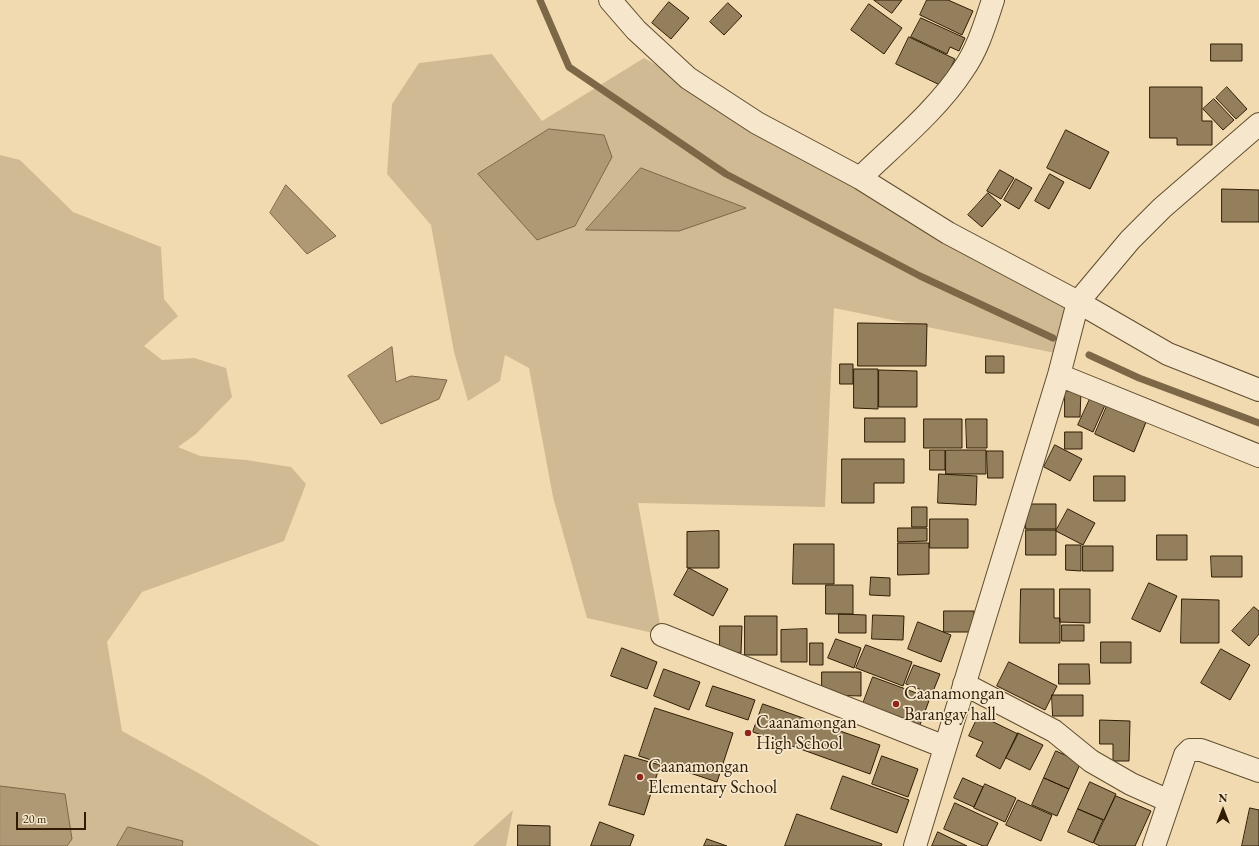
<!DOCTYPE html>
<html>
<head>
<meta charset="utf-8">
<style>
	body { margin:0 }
	#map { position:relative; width:1259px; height:846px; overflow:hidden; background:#f1dab0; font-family:"EB Garamond",serif }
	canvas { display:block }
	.north { position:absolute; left:1203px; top:790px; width:40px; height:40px; -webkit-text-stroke:3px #f6e7cc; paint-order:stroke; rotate:0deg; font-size:11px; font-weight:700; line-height:16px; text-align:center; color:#2f1c03 }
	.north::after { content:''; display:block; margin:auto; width:14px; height:18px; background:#2f1c03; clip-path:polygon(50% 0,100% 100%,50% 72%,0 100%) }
	.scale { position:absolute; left:16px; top:812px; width:70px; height:18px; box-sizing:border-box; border:2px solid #2f1c03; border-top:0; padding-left:5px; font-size:12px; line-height:14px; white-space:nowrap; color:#2f1c03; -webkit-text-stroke:3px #f6e7cc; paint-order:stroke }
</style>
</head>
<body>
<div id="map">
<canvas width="1259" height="846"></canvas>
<div class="north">N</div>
<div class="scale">20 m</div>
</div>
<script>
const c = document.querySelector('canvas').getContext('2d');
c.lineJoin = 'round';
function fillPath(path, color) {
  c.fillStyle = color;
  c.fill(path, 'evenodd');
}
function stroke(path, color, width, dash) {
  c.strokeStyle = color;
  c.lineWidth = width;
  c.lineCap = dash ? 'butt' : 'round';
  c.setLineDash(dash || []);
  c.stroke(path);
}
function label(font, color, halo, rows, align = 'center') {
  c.font = font + ' "EB Garamond",serif';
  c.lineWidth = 3.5;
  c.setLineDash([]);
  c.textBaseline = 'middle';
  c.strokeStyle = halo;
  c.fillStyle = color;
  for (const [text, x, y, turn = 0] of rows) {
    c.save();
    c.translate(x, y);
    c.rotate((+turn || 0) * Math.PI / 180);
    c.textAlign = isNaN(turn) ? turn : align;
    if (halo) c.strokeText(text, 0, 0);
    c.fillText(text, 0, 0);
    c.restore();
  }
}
const green = new Path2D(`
	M 492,54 L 542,121 L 644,58 L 860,178 L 1078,302 L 1065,355 L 834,308 L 825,507 L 638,503 L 662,635 L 587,618 L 553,497 L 529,368 L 505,355 L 500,381 L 468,401 L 454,352 L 431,225 L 387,174 L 392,104 L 419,63 Z
	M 0,155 L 20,160 L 73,212 L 161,247 L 164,299 L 178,316 L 144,346 L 162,360 L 194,358 L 226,368 L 232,397 L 196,434 L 178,447 L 200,456 L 246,460 L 291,467 L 306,484 L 284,541 L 142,592 L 107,642 L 122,731 L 202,775 L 320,846 L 0,846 Z
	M 513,810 L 506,846 L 473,846 Z`);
const water = new Path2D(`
	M 549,129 L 604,135 L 612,157 L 575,226 L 537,240 L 478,174 Z
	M 641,168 L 746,208 L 679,231 L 586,230 Z
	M 286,185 L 336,236 L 307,254 L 270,213 Z
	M 392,347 L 396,382 L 411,376 L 447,380 L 439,399 L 381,424 L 348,376 Z
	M 0,786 L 65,794 L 72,839 L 67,846 L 0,846 Z
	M 128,827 L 183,841 L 182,846 L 117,846 Z`);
const stream = new Path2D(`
	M 540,0 L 569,67 L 726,174 L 920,276 L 1053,338
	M 1089,355 L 1139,378 L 1259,423`);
const building = new Path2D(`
	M 874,0 L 902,0 L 892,13 Z
	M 927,0 L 948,0 L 973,11 L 962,35 L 920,15 Z
	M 669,2 L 689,18 L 671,39 L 652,23 Z
	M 728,3 L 742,16 L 724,35 L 710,22 Z
	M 869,4 L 902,28 L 884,54 L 851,30 Z
	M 921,18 L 965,38 L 959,51 L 950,47 L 947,54 L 911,37 Z
	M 909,37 L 955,59 L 942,86 L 896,64 Z
	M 1211,44 L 1242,44 L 1242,61 L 1211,61 Z
	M 1150,87 L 1202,87 L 1202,121 L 1212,121 L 1212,145 L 1177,145 L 1177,138 L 1150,138 Z
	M 1227,87 L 1247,109 L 1236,119 L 1216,98 Z
	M 1214,99 L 1234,120 L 1223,130 L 1203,109 Z
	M 1066,130 L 1109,152 L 1090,189 L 1047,168 Z
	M 1000,170 L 1014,178 L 1001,199 L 987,191 Z
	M 1050,174 L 1064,182 L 1049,209 L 1035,201 Z
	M 1016,179 L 1032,188 L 1019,209 L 1004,200 Z
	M 1222,189 L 1259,190 L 1259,222 L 1222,222 Z
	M 988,193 L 1001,205 L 982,227 L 968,215 Z
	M 858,323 L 927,324 L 926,366 L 858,366 Z
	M 986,356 L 1004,356 L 1004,373 L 986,373 Z
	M 840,364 L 853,364 L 853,384 L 840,384 Z
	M 854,369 L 878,369 L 878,409 L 854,408 Z
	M 879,370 L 917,371 L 917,407 L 879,407 Z
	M 1065,391 L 1081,391 L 1080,417 L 1065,417 Z
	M 1090,399 L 1105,405 L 1093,432 L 1078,425 Z
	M 1107,406 L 1146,422 L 1134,452 L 1095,434 Z
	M 865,418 L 905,418 L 905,442 L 865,442 Z
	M 924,419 L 962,419 L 962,448 L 924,448 Z
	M 966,419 L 987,419 L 987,448 L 967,448 Z
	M 1065,432 L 1082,432 L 1082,449 L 1065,449 Z
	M 1055,445 L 1082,459 L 1070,481 L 1044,467 Z
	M 930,450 L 945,450 L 945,470 L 930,470 Z
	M 946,450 L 986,450 L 986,474 L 946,474 Z
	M 987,451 L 1003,451 L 1003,478 L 988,478 Z
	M 842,459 L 904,459 L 904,483 L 874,483 L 874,503 L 842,503 Z
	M 939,474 L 977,476 L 976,505 L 938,503 Z
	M 1094,476 L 1125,476 L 1125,501 L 1094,501 Z
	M 1026,504 L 1056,504 L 1056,529 L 1026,529 Z
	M 912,507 L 927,507 L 927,527 L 912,527 Z
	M 1068,509 L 1095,523 L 1083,545 L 1056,531 Z
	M 930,519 L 968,519 L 968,548 L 930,548 Z
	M 898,528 L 927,528 L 927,541 L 898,542 Z
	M 1026,530 L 1056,530 L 1056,555 L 1026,555 Z
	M 719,531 L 719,568 L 687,568 L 687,532 Z
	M 1157,535 L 1187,535 L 1187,560 L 1157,560 Z
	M 898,543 L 929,543 L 929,574 L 898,575 Z
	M 794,544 L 834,544 L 834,584 L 793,584 Z
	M 1066,545 L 1081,545 L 1081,571 L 1066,570 Z
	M 1083,546 L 1113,546 L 1113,571 L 1083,571 Z
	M 1211,556 L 1242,556 L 1242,577 L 1212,577 Z
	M 689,568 L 728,589 L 713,616 L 674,595 Z
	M 871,577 L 890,578 L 890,596 L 870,595 Z
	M 1149,583 L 1177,596 L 1160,632 L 1132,619 Z
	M 826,585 L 853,585 L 853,614 L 826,614 Z
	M 1021,589 L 1054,589 L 1054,618 L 1060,618 L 1060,643 L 1020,643 Z
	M 1060,589 L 1090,589 L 1090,623 L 1060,622 Z
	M 1182,599 L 1219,600 L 1219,643 L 1181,643 Z
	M 1254,607 L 1259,611 L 1259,634 L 1249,646 L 1232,631 Z
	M 944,611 L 974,611 L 974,632 L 944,632 Z
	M 839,614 L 866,615 L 866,633 L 839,633 Z
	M 873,615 L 904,616 L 903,640 L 872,639 Z
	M 745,616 L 777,616 L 777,655 L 745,655 Z
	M 918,622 L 951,635 L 941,662 L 908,649 Z
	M 1062,625 L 1084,625 L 1084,641 L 1062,641 Z
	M 720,626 L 742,626 L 741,653 L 720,653 Z
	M 807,629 L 807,662 L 781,662 L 781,630 Z
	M 836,639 L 861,648 L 854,668 L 828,658 Z
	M 1101,642 L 1131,642 L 1131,663 L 1101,663 Z
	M 810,643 L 823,643 L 823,665 L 810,665 Z
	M 866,645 L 912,662 L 903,686 L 856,668 Z
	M 622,648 L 657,662 L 647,689 L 611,676 Z
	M 1221,649 L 1250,665 L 1230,700 L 1201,683 Z
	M 1009,662 L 1057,686 L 1045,710 L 997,686 Z
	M 1059,664 L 1089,664 L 1090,684 L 1059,684 Z
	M 914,665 L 940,674 L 932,694 L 906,684 Z
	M 664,669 L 700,682 L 689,710 L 654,696 Z
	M 822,672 L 861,672 L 861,696 L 822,695 Z
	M 873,677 L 930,698 L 918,730 L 861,709 Z
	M 713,686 L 755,700 L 748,720 L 706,706 Z
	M 1052,695 L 1083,695 L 1083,716 L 1053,716 Z
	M 763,704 L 880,745 L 870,774 L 753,732 Z
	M 655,708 L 733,733 L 717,782 L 639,756 Z
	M 979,715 L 1018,734 L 1000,769 L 976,756 L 983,742 L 969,736 Z
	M 1100,720 L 1130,721 L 1129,761 L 1113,761 L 1113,744 L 1100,744 Z
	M 1018,733 L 1043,745 L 1030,770 L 1006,758 Z
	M 1056,751 L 1081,762 L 1069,789 L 1044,778 Z
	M 625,755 L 660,765 L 644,815 L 609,805 Z
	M 882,756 L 918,769 L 908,797 L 872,784 Z
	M 843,776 L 909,800 L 897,833 L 831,809 Z
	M 963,778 L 983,787 L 974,807 L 954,798 Z
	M 1044,778 L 1069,789 L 1057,816 L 1032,805 Z
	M 1090,782 L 1116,794 L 1104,820 L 1078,809 Z
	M 985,784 L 1016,798 L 1005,822 L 974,808 Z
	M 1116,796 L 1151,811 L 1135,846 L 1100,846 L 1094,843 Z
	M 1018,800 L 1052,815 L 1041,841 L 1006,825 Z
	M 955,803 L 998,823 L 987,846 L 983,846 L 944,829 Z
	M 1250,808 L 1259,810 L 1259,846 L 1242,846 Z
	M 1078,809 L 1103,820 L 1093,843 L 1068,832 Z
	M 797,814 L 882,844 L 881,846 L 785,846 Z
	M 600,822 L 634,835 L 630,846 L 591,846 Z
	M 518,825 L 550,826 L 550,846 L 518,846 Z
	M 938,832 L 967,846 L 932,846 Z
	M 707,839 L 727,846 L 704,846 Z`);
const minor = new Path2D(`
	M 610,0 L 636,30 L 688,78 L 757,123 L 860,178 L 948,233 L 1078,302 L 1168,354 L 1259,390
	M 860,178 C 894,145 938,109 963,70 C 978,49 985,24 993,0
	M 1059,375 L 1259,456
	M 662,635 L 945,747
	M 964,684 L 1054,731 L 1091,761 L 1131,784 L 1169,801
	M 915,846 L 1059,375 L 1078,302 L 1130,240 L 1162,208 L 1259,124
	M 1154,846 L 1185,755 L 1190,750 L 1201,750 L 1259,771`);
const markers = [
	[896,704,4,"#8f2418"],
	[748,733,4,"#8f2418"],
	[640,777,4,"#8f2418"]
];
const poiNames = [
	["Caanamongan",904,694],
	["Barangay hall",904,715],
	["Caanamongan",756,723],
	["High School",756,744],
	["Caanamongan",648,767],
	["Elementary School",648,788]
];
fillPath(green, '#d0ba93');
fillPath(water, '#af9975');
stroke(water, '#7c6747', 1);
stroke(stream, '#7c6747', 7);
fillPath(building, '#947f5d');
stroke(building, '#2f1c03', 1);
stroke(minor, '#604c2e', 24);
stroke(minor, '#f6e7cc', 22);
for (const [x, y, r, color] of markers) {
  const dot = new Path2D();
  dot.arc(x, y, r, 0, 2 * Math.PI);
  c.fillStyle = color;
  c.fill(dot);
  stroke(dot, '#f6e7cc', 1.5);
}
label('18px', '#2f1c03', '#f6e7cc', poiNames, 'left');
</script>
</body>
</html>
